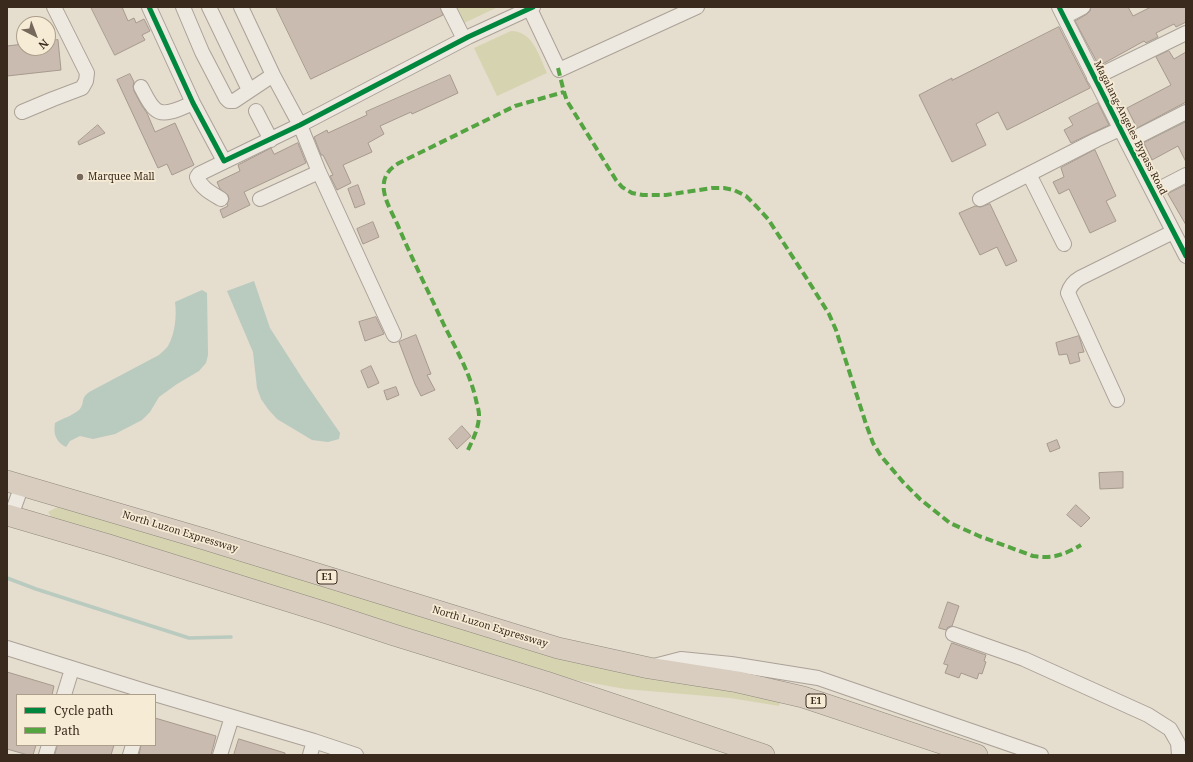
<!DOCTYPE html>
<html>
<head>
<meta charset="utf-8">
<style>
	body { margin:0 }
	#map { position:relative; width:1193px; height:762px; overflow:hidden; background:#e5ddce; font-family:"Noto Serif",serif }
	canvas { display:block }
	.frame { position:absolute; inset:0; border:8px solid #3a2a1e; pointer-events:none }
	.legend { position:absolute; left:16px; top:694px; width:140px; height:52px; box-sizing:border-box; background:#f6ebd4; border:1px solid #ab9e8b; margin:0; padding:5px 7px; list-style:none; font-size:12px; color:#3a2a1e }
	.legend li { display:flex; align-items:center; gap:8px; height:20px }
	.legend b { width:20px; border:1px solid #ab9e8b }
	.north { position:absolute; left:16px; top:16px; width:40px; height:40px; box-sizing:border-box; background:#f6ebd4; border:1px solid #ab9e8b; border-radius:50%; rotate:138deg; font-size:11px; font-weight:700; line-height:16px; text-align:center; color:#3a2a1e }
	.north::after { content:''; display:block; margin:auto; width:14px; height:18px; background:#76695c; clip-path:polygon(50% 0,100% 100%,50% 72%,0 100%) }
</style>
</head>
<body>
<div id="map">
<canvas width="1193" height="762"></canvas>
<div class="frame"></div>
<ul class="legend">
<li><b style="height:5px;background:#00873e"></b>Cycle path</li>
<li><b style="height:5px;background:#54a441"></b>Path</li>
</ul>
<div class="north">N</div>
</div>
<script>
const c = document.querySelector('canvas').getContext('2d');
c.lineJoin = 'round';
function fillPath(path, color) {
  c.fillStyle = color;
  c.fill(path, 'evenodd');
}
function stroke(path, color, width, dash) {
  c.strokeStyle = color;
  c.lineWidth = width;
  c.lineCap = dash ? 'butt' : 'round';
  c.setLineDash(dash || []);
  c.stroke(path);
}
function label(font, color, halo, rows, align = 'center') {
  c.font = font + ' "Noto Serif",serif';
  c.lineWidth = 3.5;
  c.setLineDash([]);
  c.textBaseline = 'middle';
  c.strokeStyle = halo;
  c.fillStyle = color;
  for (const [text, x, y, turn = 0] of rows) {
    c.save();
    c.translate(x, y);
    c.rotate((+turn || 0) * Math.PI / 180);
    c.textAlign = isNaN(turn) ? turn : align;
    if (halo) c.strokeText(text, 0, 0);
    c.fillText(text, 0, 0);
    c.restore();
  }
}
const green = new Path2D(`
	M 454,7 L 498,7 L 462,24 Z
	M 511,31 C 533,31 539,56 547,73 L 497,96 L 474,48 Z
	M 63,504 L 782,698 L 779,706 L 730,698 L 625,689 L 570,679 L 56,524 L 48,512 Z`);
const water = new Path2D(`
	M 254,281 L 270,328 L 304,381 L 340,433 L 339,439 L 328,442 L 312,440 L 277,419 L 268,409 L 261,399 L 257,388 L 253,352 L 227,291 Z
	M 202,290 L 207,293 L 208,355 L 206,363 L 199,371 L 177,384 L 159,397 L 150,412 L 142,420 L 115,434 L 93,439 L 80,436 L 70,441 L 66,447 C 56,442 53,434 55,423 C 63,418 72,416 79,410 C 86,403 79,398 91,391 L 159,355 C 162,352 166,349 168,346 C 175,334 177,315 175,302 Z`);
const stream = new Path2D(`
	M 7,578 L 36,589 L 189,638 L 231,637`);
const building = new Path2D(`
	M 91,7 L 122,7 L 128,21 L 134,18 L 136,23 L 144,19 L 150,31 L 142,35 L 145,40 L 115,55 Z
	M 276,7 L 440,7 L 443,15 L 311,79 Z
	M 1091,7 L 1128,7 L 1133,16 L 1151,7 L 1186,7 L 1186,22 L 1176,27 L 1174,24 L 1156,33 L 1158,37 L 1146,43 L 1144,41 L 1099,66 L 1075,21 L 1087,14 L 1090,11 Z
	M 1059,27 L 1090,88 L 1007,130 L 998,112 L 976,124 L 986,145 L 952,162 L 919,95 L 952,78 L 952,80 Z
	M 58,40 L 61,70 L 7,76 L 7,46 L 24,44 L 24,48 L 48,48 L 48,41 Z
	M 1169,51 L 1174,59 L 1186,52 L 1186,102 L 1137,128 L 1127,108 L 1171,85 L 1156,57 Z
	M 130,74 L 134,82 L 133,86 L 134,91 L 142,106 L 147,113 L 155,132 L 175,123 L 194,165 L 172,175 L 167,164 L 158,168 L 117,80 Z
	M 450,75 L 458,93 L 412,114 L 411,112 L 380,126 L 384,134 L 368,143 L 372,152 L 343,165 L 351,183 L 337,190 L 330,176 L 333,175 L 323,155 L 321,155 L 314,137 L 327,130 L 328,133 L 367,115 L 366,112 Z
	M 1098,103 L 1109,125 L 1071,143 L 1064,130 L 1073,125 L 1069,118 Z
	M 1186,122 L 1186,162 L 1178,146 L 1152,160 L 1144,143 Z
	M 98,125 L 105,133 L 79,145 L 78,142 Z
	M 298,143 L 306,163 L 244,192 L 250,205 L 223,218 L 220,210 L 228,206 L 227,204 L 229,199 L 228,195 L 220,189 L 217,182 L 240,171 L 238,165 L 271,148 L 274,154 Z
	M 1095,150 L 1116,196 L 1106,201 L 1116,221 L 1090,233 L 1069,189 L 1059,194 L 1053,182 L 1064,177 L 1061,168 Z
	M 358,185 L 365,204 L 355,208 L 348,189 Z
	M 1186,185 L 1186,225 L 1168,194 Z
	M 990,204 L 1017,261 L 1006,266 L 997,247 L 980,255 L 959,213 L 975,206 L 980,207 Z
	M 373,222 L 379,237 L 363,244 L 357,229 Z
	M 376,317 L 384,334 L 365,341 L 359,322 Z
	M 416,335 L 431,374 L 427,375 L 435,390 L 421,396 L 415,384 L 399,342 Z
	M 1079,336 L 1084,352 L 1078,353 L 1080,361 L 1070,364 L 1067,354 L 1059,355 L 1056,343 Z
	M 371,366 L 379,383 L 368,388 L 361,371 Z
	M 396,387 L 399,395 L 387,400 L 384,391 Z
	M 462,426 L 471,436 L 457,449 L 449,439 Z
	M 1057,440 L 1060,448 L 1050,452 L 1047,444 Z
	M 1123,472 L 1123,488 L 1100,489 L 1099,473 Z
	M 1076,505 L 1090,518 L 1081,527 L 1067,515 Z
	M 948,602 L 959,606 L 952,626 L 948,627 L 946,630 L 939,628 Z
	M 952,643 L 986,655 L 984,661 L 986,662 L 982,674 L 979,673 L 977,679 L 961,673 L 959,678 L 945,673 L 948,665 L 944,664 Z
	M 7,672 L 54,686 L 52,695 L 17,695 L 17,745 L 36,745 L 33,755 L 28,755 L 7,749 Z
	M 155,718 L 216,736 L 211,755 L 139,755 L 141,745 L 155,745 Z
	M 239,739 L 285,753 L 285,755 L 234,755 Z
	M 58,745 L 114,745 L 111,755 L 55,755 Z`);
const minor = new Path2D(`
	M 149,7 L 193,103 L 224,161
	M 183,7 L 202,52 L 226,98 L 229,101 L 234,101 L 273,75
	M 209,7 L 249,90
	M 241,7 L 273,75 L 300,125 L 319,172 L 394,335
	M 448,7 L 464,39
	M 529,7 L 558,68
	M 1059,7 L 1127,142 L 1186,256
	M 1064,17 L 1083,7
	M 559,70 L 697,7
	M 1094,78 L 1186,33
	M 141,87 C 145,94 149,104 155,109 C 164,118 183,107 193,103
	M 256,111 L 271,140
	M 22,112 L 53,99 L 82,88 L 86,81 L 87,73 L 54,7
	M 1127,142 L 1186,112
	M 1029,174 L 1064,244
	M 1153,192 L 1186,175
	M 221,199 C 211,193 201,188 197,177 L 199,174 L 300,125 L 468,37 L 533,7
	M 260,199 L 319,172
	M 980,199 L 1096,140 L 1120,129
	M 1117,400 L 1068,293 C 1070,286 1073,282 1080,278 L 1173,232
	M 11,516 L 22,485
	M 953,634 L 1024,659 L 1148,715 L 1170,729 L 1178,743 L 1179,755
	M 7,648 L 148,692 L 314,741 L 356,755
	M 654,666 L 681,659 L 731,664 L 818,678 L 1041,755
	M 64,695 L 72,669
	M 46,755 L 49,745
	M 130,755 L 133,745
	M 220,755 L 232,717
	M 310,755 L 314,741`);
const highway = new Path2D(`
	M 7,481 L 204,539 L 558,648 L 649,668 L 738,682 L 803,697 L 977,755
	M 7,515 L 109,545 L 330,614 L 394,635 L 546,682 L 764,755`);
const quiet = new Path2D(`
	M 558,68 L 564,92 L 567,101 L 616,180 L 622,187 L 632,193 L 643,195 L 666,195 L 712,188 L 724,188 L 734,190 L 746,196 L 757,207 L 768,219 L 809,282 L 829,314 L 836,330 L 866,424 L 873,443 L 881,456 L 903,482 L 920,499 L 950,523 L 979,536 L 1033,556 C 1054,559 1063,555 1081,545
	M 468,450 C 473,439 479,428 479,415 C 479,410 477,405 476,400 C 470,373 456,349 444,325 C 429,293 413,261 399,228 C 394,216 386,204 384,191 C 382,177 389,168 401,162 L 515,106 L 564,92`);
const cycleway = new Path2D(`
	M 149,7 L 193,103 L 224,161 L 300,125 L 468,37 L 533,7
	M 1059,7 L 1127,142 L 1186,256`);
const markers = [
	[80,177,4,"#76695c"]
];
const shields = [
	[327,577,20],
	[816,701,20]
];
const shieldNames = [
	["E1",327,577],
	["E1",816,701]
];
const streetNames = [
	["Magalang-Angeles Bypass Road",1130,128,63],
	["North Luzon Expressway",180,532,17],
	["North Luzon Expressway",490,627,17]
];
const poiNames = [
	["Marquee Mall",88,177]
];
fillPath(green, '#d6d4b0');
fillPath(water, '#b9cabf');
stroke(stream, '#b9cabf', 3.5);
fillPath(building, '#c9bbaf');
stroke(building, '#a6998d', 1);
stroke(minor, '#aaa297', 16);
stroke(highway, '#90887e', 22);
stroke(minor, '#ede8e0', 14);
stroke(highway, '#d8cdbf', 21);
stroke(quiet, '#54a441', 4, [8, 4]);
stroke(cycleway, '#00873e', 5);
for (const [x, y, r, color] of markers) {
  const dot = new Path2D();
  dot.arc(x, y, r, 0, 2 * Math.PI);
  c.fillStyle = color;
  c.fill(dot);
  stroke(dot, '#f6ebd4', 1.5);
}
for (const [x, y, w] of shields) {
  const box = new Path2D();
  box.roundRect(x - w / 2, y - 7, w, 14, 3);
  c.fillStyle = '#f6ebd4';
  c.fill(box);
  stroke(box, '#3a2a1e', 1);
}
label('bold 9px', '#3a2a1e', null, shieldNames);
label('10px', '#3a2a1e', '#f6ebd4', streetNames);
label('10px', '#3a2a1e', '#f6ebd4', poiNames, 'left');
</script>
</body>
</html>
